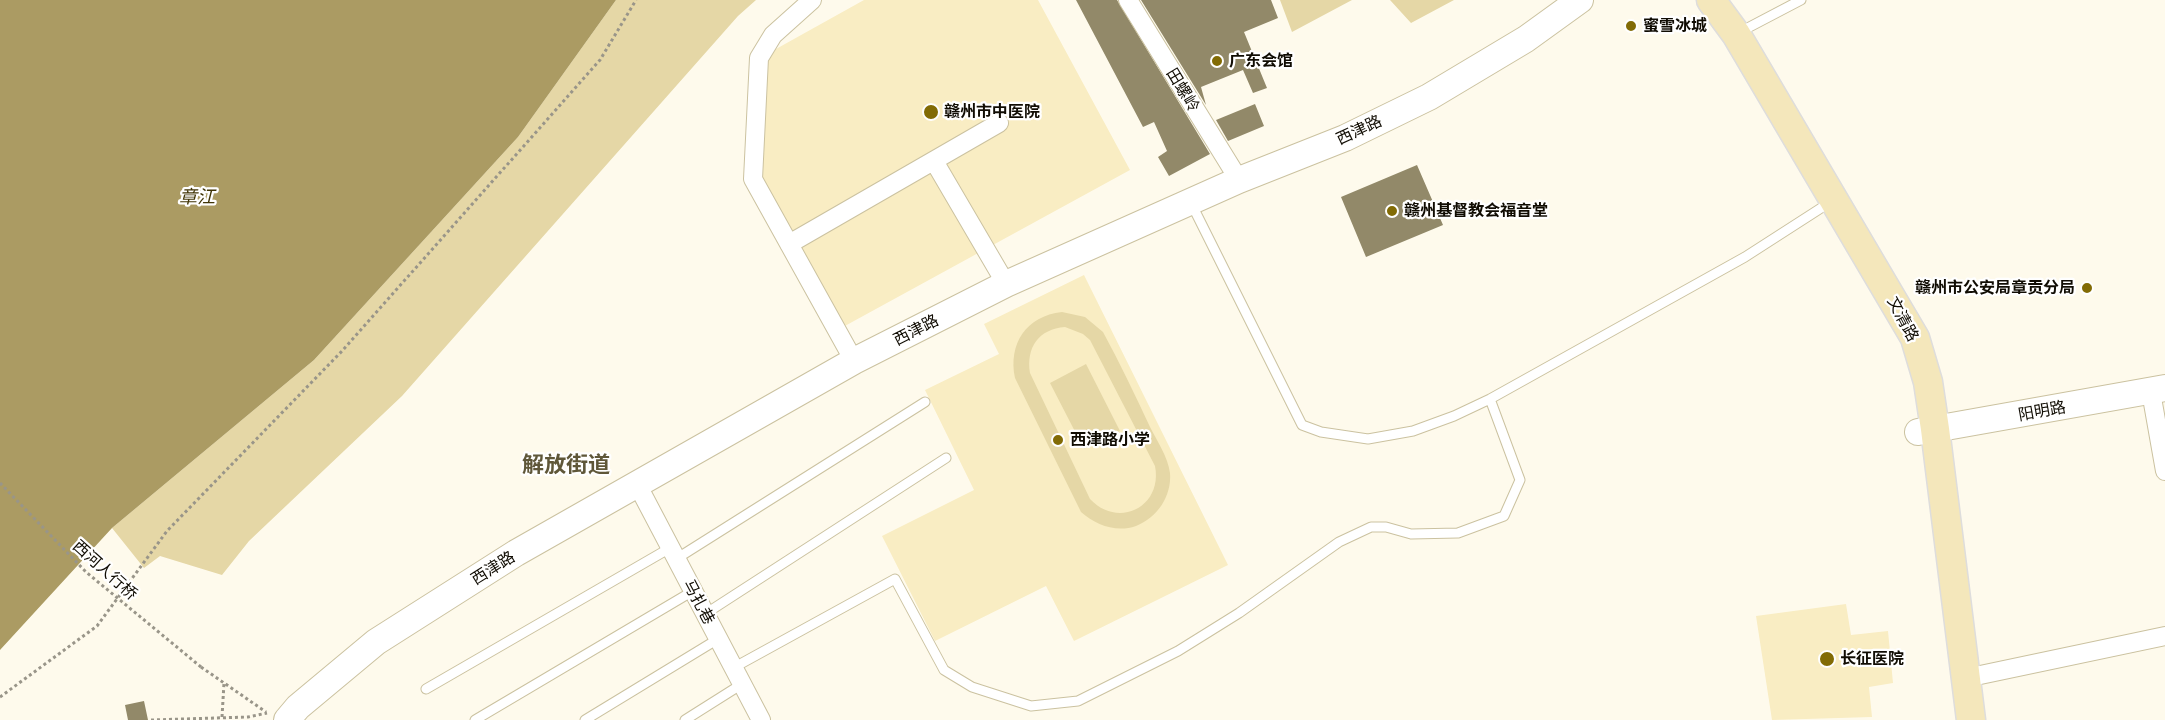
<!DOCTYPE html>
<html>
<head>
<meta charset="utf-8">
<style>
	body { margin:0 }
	canvas { display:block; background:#fefaec }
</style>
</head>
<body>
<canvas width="2165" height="720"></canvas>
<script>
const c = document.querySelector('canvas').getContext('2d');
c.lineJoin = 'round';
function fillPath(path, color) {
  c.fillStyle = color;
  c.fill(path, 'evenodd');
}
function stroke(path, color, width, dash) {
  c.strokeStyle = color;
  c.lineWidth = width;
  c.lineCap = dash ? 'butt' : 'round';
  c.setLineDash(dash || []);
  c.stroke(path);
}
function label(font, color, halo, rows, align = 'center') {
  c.font = font + ' Commissioner,"Noto Sans SC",sans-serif';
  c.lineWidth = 4.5;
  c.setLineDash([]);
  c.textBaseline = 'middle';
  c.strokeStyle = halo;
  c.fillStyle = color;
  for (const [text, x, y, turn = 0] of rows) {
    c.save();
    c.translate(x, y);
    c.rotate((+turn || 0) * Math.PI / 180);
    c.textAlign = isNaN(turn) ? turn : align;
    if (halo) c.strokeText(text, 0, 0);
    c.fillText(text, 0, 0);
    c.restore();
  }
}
const built = new Path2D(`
	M 864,0 L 1038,0 L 1130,170 L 843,327 L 761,174 L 767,54 Z
	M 1084,275 L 1228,565 L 1074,641 L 1046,586 L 935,641 L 882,536 L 974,490 L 925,390 L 999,354 L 984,324 Z
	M 1846,604 L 1851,635 L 1888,631 L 1893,683 L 1869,687 L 1872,717 L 1772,720 L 1756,616 Z`);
const green = new Path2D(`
	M 616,0 L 756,0 L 738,16 L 402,396 L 249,541 L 222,575 L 160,556 L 144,568 L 112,528 L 314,360 L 518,137 Z
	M 1280,0 L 1352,0 L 1292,32 Z
	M 1390,0 L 1454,0 L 1411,23 Z
	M 1062,312 L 1085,317 L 1103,332 C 1120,363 1135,395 1150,427 C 1157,441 1168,457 1170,473 C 1172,496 1157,518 1136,526 C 1116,533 1096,525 1081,512 L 1015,378 C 1008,344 1026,316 1062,312 ZM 1065,327 L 1083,334 L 1090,340 L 1155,466 C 1163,507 1118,529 1090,499 L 1030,373 C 1026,347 1039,329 1065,327 Z
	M 1086,364 L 1120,431 L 1084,449 L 1050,383 Z`);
const water = new Path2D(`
	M 0,0 L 616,0 L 518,137 L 314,360 L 112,528 L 0,650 Z`);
const building = new Path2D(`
	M 1076,0 L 1117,0 L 1210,154 L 1169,176 L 1158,157 L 1167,151 L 1154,122 L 1143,127 Z
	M 1141,0 L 1271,0 L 1278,18 L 1244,32 L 1267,88 L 1253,93 L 1243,70 L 1201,87 L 1206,105 Z
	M 1255,104 L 1264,126 L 1228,141 L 1216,120 Z
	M 1417,165 L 1443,225 L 1366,257 L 1341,197 Z
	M 144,701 L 148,720 L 128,720 L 125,705 Z`);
const path = new Path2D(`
	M 201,667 L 266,712
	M 0,697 L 97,626 L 167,531 L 342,351 L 600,60 L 636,0
	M 222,717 L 224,683
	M 151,720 L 248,717 L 267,713`);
const lane = new Path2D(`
	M 1738,33 L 1801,0
	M 1191,203 L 1302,425 L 1321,432 L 1368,439 L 1413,431 L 1454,416 L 1490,399 L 1745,257 L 1832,201
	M 676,559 L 925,402
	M 705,614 L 946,458
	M 733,668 L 895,579 L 944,670 L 972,687 L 1031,706 L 1078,701 L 1178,651 L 1239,613 L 1339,542 L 1371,527 L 1386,527 L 1411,534 L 1458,533 L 1504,516 L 1520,480 L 1490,399
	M 426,689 L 670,548
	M 475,720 L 693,591
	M 585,720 L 718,639
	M 685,720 L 742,684`);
const street = new Path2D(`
	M 812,0 L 773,35 L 759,58 L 753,179 L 854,361
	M 1128,0 L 1239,180
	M 934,161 L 1006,284
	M 789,244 L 999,123
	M 2151,392 L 2165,471
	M 637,484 L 761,720
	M 1966,678 L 2165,636`);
const secondary = new Path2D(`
	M 1918,432 L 2165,388
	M 287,720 L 298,707 L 376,642 L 516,553 L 854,361 L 1006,284 L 1239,180 L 1345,138 L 1429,97 L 1526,39 L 1580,0`);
const primary = new Path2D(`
	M 1711,0 L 1736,34 L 1915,338 L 1928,382 L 1935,429 L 1971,720`);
const pathBridge = new Path2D(`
	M 0,483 L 86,572 L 201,667`);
const markers = [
	[1631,26,6,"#826b05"],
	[1217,61,6,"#826b05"],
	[931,112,8,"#826b05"],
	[1392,211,6,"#826b05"],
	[2087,288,6,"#826b05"],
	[1058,440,6,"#826b05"],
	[1827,659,8,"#826b05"]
];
const poiNames = [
	["蜜雪冰城",1643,26],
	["广东会馆",1229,61],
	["赣州市中医院",944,112],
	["赣州基督教会福音堂",1404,211],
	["赣州市公安局章贡分局",2075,288,"right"],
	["西津路小学",1070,440],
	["长征医院",1840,659]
];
const streetNames = [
	["田螺岭",1183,90,59],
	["西津路",1359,130,-25],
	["文清路",1903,319,62],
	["西津路",916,330,-27],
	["阳明路",2042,411,-10],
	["西津路",493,568,-32],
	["西河人行桥",105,570,42],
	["马扎巷",699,602,62]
];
const waterNames = [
	["章江",197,197]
];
const districtNames = [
	["解放街道",566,465]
];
fillPath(built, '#f9edc3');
fillPath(green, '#e5d7a6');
fillPath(water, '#ab9b63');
fillPath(building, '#928969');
stroke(lane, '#cbc2a0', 11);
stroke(street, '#cbc2a0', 20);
stroke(secondary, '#cbc2a0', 28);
stroke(primary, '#dedddc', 31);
stroke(path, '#999589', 3, [3, 3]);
stroke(lane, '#fff', 9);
stroke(street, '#fff', 18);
stroke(secondary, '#fff', 26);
stroke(primary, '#f4e7bb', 28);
stroke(pathBridge, '#999589', 3, [3, 3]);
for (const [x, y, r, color] of markers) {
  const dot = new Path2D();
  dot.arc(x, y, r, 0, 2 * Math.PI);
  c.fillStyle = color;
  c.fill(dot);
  stroke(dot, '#fff', 2);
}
label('bold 16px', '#100c03', '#fff', poiNames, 'left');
label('16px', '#100c03', '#fff', streetNames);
label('italic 18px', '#413506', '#fff', waterNames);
label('bold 22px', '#5f5739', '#fff', districtNames);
</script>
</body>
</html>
